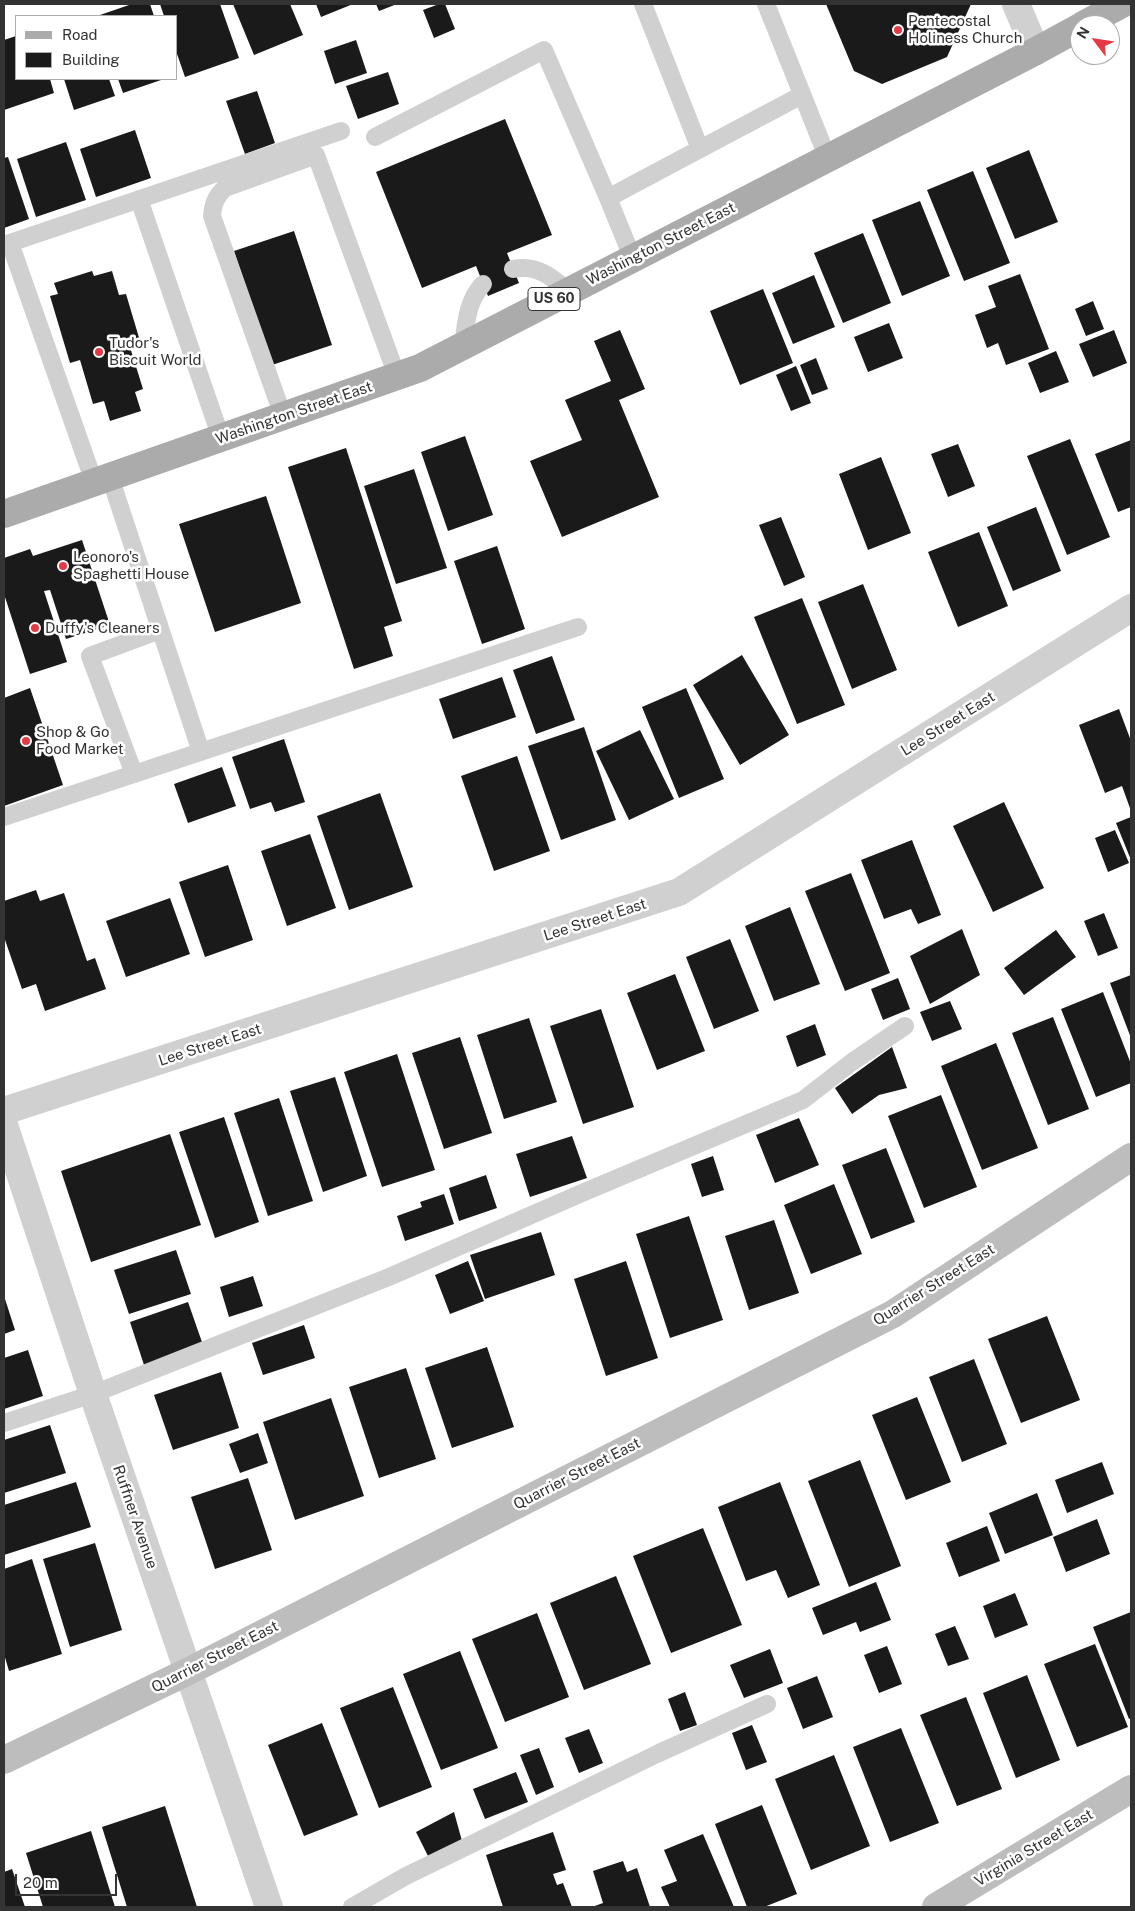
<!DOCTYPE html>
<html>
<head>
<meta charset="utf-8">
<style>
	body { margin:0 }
	#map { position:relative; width:1135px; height:1911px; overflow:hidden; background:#fff; font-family:"Public Sans",sans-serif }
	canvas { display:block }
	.frame { position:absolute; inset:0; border:5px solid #333; pointer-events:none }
	.legend { position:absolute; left:15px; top:15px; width:162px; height:65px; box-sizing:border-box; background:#fff; border:1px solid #adadad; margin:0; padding:6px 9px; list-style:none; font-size:15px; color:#333 }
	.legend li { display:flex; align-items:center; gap:10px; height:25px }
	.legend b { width:25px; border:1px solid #adadad }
	.north { position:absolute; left:1070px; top:15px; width:50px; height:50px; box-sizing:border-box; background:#fff; border:1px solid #adadad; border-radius:50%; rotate:301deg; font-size:14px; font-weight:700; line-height:20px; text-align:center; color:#333 }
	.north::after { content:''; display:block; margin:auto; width:18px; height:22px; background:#e63946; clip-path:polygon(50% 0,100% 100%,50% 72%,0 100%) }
	.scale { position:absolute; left:15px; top:1874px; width:102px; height:22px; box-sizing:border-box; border:2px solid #333; border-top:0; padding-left:6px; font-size:15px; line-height:18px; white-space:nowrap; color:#333; -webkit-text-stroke:4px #fff; paint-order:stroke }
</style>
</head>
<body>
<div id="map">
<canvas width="1135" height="1911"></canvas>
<div class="frame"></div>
<ul class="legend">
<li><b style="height:6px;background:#ababab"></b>Road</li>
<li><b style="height:14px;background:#1a1a1a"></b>Building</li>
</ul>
<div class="north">N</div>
<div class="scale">20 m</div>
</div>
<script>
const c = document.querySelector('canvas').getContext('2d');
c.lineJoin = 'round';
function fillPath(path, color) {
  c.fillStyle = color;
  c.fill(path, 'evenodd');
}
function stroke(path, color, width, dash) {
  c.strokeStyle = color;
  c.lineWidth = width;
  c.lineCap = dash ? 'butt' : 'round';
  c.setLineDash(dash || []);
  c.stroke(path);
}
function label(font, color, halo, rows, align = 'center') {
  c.font = font + ' "Public Sans",sans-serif';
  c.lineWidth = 5;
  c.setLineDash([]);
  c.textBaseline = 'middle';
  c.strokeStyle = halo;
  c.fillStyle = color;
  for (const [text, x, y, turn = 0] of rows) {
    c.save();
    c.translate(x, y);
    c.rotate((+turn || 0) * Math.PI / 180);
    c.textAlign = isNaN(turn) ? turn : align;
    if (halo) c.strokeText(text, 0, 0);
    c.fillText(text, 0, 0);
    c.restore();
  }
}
const building = new Path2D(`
	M 132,4 L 150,4 L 154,16 L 97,16 Z
	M 160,4 L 220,4 L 239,58 L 185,77 L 176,51 L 176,16 L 164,16 Z
	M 233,4 L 290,4 L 303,35 L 254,55 Z
	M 316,4 L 353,4 L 321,17 Z
	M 376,4 L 397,4 L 379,11 Z
	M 439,4 L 445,4 L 455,29 L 434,38 L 423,10 Z
	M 826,4 L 971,4 L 947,57 L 882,84 L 854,71 Z
	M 16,36 L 16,79 L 50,79 L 54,93 L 4,110 L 4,40 Z
	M 356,40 L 367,73 L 335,84 L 324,51 Z
	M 388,72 L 399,104 L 358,119 L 346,86 Z
	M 64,79 L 109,79 L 115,96 L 74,110 Z
	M 118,79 L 164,79 L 123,93 Z
	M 257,91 L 275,143 L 245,154 L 226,101 Z
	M 505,119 L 552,235 L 507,253 L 519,283 L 488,296 L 476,266 L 422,288 L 376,172 Z
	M 135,130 L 151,178 L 96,197 L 80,149 Z
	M 66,142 L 86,200 L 36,217 L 17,159 Z
	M 1029,150 L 1058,222 L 1015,239 L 986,168 Z
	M 8,157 L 29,219 L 4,228 L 4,158 Z
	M 973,171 L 1010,263 L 964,281 L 927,190 Z
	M 920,201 L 950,276 L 902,296 L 872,220 Z
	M 294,231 L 332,345 L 272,365 L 234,251 Z
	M 863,233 L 891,303 L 843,323 L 814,253 Z
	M 92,271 L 94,276 L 112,271 L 119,295 L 126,294 L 140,341 L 129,344 L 143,389 L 135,392 L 141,411 L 110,421 L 104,401 L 93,404 L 80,360 L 70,363 L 50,296 L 58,294 L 54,283 Z
	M 1020,274 L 1049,349 L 1006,365 L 998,343 L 987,348 L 975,315 L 996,307 L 988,286 Z
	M 814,275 L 835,327 L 793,344 L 772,293 Z
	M 763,289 L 793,363 L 740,385 L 710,311 Z
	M 1093,301 L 1104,329 L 1086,336 L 1075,309 Z
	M 889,323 L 903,358 L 868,372 L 854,337 Z
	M 620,330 L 645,389 L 619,400 L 659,497 L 562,537 L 530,461 L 582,440 L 565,400 L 611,381 L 594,341 Z
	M 1114,330 L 1127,363 L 1093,377 L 1079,344 Z
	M 1056,351 L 1069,382 L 1040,393 L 1028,363 Z
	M 816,358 L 828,389 L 812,395 L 800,365 Z
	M 796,366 L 811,403 L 791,411 L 776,375 Z
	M 465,436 L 493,515 L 448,531 L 421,452 Z
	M 1070,439 L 1110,537 L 1067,555 L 1027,456 Z
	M 1131,440 L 1131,507 L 1118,512 L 1095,454 Z
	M 958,444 L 975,486 L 948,497 L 931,454 Z
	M 346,448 L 402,621 L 384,627 L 393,656 L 354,669 L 288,467 Z
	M 881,457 L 911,533 L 868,550 L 839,474 Z
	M 414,469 L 447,568 L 396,584 L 364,486 Z
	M 266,496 L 301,603 L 215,632 L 179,524 Z
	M 1036,507 L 1061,571 L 1013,591 L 987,527 Z
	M 781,517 L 805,577 L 784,586 L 759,525 Z
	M 979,532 L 1008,606 L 958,627 L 928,552 Z
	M 82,540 L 110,625 L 66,639 L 50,590 L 44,591 L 67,662 L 30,674 L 4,594 L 4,558 L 30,549 L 33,556 Z
	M 497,546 L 525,629 L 482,644 L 454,561 Z
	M 863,584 L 897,670 L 852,689 L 818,602 Z
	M 802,598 L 845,705 L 797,724 L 754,617 Z
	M 742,655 L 789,735 L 740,765 L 693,685 Z
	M 552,656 L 575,720 L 536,734 L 513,670 Z
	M 502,677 L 516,717 L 453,739 L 439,699 Z
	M 30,688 L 63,785 L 4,806 L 4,698 Z
	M 686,688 L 724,779 L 679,798 L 642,707 Z
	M 1119,709 L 1131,741 L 1131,811 L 1122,786 L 1105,793 L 1079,725 Z
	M 584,727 L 616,820 L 561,840 L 528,746 Z
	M 640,730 L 674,799 L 629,820 L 596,751 Z
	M 284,739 L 305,802 L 275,812 L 271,802 L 250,809 L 232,757 Z
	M 517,756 L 550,851 L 494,871 L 461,776 Z
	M 222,767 L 236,806 L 188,823 L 174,784 Z
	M 380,793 L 413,887 L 349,910 L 317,816 Z
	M 1004,802 L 1044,888 L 993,912 L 953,826 Z
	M 1131,817 L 1131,860 L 1116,823 Z
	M 1115,830 L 1129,863 L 1108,872 L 1095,838 Z
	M 310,834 L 336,908 L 287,926 L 261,851 Z
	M 912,840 L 941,915 L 918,924 L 911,909 L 884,919 L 861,860 Z
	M 228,865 L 253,940 L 205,957 L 179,882 Z
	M 851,873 L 890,973 L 845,991 L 805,891 Z
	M 36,890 L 40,901 L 64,893 L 87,961 L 95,958 L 106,989 L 45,1011 L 36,984 L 22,989 L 4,937 L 4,901 Z
	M 170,898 L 190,954 L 126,977 L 106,921 Z
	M 790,907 L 820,984 L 774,1001 L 745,926 Z
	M 1104,913 L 1118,948 L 1098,956 L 1084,921 Z
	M 962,929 L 980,975 L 930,1004 L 910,956 Z
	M 1056,930 L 1076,957 L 1024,995 L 1004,968 Z
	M 730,939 L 759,1011 L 714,1029 L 686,957 Z
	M 675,974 L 705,1051 L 657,1070 L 627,993 Z
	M 1131,975 L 1131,1038 L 1110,983 Z
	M 898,978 L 910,1009 L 883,1020 L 871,989 Z
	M 1103,992 L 1131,1064 L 1131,1083 L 1096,1097 L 1061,1009 Z
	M 950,1001 L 962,1029 L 932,1041 L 920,1012 Z
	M 601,1009 L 634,1107 L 583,1124 L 550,1026 Z
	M 1053,1017 L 1089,1109 L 1048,1125 L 1012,1033 Z
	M 529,1018 L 557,1102 L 504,1119 L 477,1035 Z
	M 815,1024 L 826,1055 L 797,1067 L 786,1036 Z
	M 460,1037 L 492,1133 L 444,1149 L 412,1053 Z
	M 996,1043 L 1038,1148 L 982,1170 L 941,1066 Z
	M 892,1047 L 907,1088 L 879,1095 L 852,1114 L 835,1088 Z
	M 397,1054 L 435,1170 L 382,1187 L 344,1072 Z
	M 335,1077 L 367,1176 L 323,1192 L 290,1091 Z
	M 941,1095 L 977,1187 L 924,1208 L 888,1116 Z
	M 279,1098 L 313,1201 L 268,1216 L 234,1113 Z
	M 224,1117 L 259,1222 L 215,1238 L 179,1132 Z
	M 799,1118 L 819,1165 L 775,1183 L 756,1135 Z
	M 170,1134 L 201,1225 L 91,1262 L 61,1171 Z
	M 572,1136 L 587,1178 L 530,1197 L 516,1154 Z
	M 886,1148 L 915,1222 L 871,1239 L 842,1165 Z
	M 713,1156 L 724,1190 L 702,1197 L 691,1164 Z
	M 486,1175 L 497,1208 L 459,1221 L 449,1188 Z
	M 834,1184 L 862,1254 L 811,1274 L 784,1205 Z
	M 444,1194 L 454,1224 L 405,1241 L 397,1216 L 422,1207 L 420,1202 Z
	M 689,1216 L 723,1320 L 670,1338 L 636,1234 Z
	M 774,1220 L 799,1293 L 749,1310 L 725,1236 Z
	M 541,1232 L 555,1275 L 485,1299 L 470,1255 Z
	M 176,1250 L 191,1294 L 129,1314 L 114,1270 Z
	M 468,1261 L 484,1301 L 450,1314 L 435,1275 Z
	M 626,1261 L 658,1358 L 606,1376 L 574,1279 Z
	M 253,1276 L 263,1306 L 229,1317 L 220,1287 Z
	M 4,1296 L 15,1330 L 4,1334 Z
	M 188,1302 L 203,1345 L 144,1365 L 130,1322 Z
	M 1047,1316 L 1080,1400 L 1021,1423 L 988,1339 Z
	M 304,1325 L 315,1358 L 263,1375 L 252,1343 Z
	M 487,1347 L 514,1427 L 452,1448 L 425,1368 Z
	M 28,1350 L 43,1396 L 4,1409 L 4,1358 Z
	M 974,1359 L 1007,1444 L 962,1462 L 929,1377 Z
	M 406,1368 L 436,1459 L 379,1478 L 349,1387 Z
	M 221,1372 L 239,1428 L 173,1450 L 154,1395 Z
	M 917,1397 L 951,1482 L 906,1500 L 872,1415 Z
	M 331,1398 L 364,1496 L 295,1520 L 263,1422 Z
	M 50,1425 L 66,1473 L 4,1493 L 4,1440 Z
	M 258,1433 L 268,1463 L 240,1473 L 229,1444 Z
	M 860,1460 L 901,1566 L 849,1587 L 808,1481 Z
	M 1102,1462 L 1114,1494 L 1067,1513 L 1055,1480 Z
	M 248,1478 L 272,1550 L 215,1569 L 191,1497 Z
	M 76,1482 L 91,1527 L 4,1555 L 4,1505 Z
	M 780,1482 L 820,1585 L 788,1598 L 776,1570 L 746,1581 L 718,1507 Z
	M 1037,1493 L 1053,1535 L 1005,1554 L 989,1513 Z
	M 1097,1519 L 1110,1554 L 1066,1572 L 1053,1537 Z
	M 987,1526 L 1000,1561 L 959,1577 L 946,1543 Z
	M 703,1528 L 742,1625 L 671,1653 L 633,1556 Z
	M 95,1543 L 122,1630 L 70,1647 L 43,1559 Z
	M 32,1559 L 62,1654 L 9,1671 L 4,1654 L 4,1569 Z
	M 616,1576 L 651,1664 L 584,1690 L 550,1603 Z
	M 876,1582 L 891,1620 L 860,1632 L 856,1622 L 823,1635 L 812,1608 Z
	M 1015,1593 L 1028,1625 L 995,1638 L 983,1606 Z
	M 1131,1612 L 1131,1718 L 1129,1719 L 1093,1627 Z
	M 537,1613 L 569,1697 L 505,1722 L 472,1639 Z
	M 955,1626 L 969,1659 L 948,1666 L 935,1634 Z
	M 1095,1644 L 1128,1727 L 1077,1747 L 1044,1664 Z
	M 887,1646 L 902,1684 L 879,1693 L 864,1655 Z
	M 770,1649 L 783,1683 L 744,1698 L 730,1665 Z
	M 460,1651 L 498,1748 L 441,1770 L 403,1674 Z
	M 1027,1675 L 1060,1760 L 1016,1778 L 983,1693 Z
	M 817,1676 L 833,1717 L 803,1729 L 787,1688 Z
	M 393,1687 L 432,1787 L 379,1808 L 340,1708 Z
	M 685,1692 L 697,1725 L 680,1731 L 668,1699 Z
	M 966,1697 L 1002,1789 L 957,1806 L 920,1715 Z
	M 322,1723 L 358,1815 L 304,1836 L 268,1745 Z
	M 752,1725 L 767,1762 L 746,1770 L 732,1733 Z
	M 901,1728 L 939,1823 L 890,1842 L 853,1747 Z
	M 589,1729 L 603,1763 L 579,1773 L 565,1738 Z
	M 539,1748 L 554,1787 L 536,1795 L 520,1755 Z
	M 834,1755 L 870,1846 L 811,1870 L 775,1779 Z
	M 516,1772 L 528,1802 L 485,1819 L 473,1789 Z
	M 762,1805 L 797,1894 L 764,1907 L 747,1907 L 715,1824 Z
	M 165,1806 L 197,1907 L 127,1907 L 102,1827 Z
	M 454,1812 L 462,1841 L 428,1856 L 416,1832 Z
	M 91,1831 L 115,1907 L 43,1907 L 26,1853 Z
	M 553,1832 L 566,1870 L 553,1874 L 557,1885 L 563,1883 L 572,1907 L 503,1907 L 486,1855 Z
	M 703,1834 L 734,1907 L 670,1907 L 661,1887 L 677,1881 L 664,1850 Z
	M 623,1861 L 627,1872 L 637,1868 L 650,1907 L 592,1907 L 603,1903 L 593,1871 Z
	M 12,1869 L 25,1907 L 4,1907 L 4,1872 Z`);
const lane = new Path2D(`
	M 766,4 L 828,159
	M 375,137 L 544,50 L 608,198
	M 700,149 L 802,95
	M 139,199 L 221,438
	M 10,243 L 94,482
	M 4,245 L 341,131
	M 633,259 L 608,198 L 700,149 L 643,4
	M 513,269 C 537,264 552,277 569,292
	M 463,346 C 466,323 467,301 483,284
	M 283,416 L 212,216 C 213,204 216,196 225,188 L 316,155 L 397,376
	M 110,477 L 201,752
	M 134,774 L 90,656 L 160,630
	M 4,817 L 578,627
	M 4,1423 L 93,1394 L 389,1277 L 582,1193 L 803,1100 L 852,1062 L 905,1026
	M 352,1907 L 406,1876 L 659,1753 L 767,1704`);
const street = new Path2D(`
	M 1016,4 L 1036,51
	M 4,1111 L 679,892 L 1131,608
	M 4,1125 L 93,1394 L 269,1907`);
const secondary = new Path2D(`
	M 4,1760 L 189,1671 L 893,1314 L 1131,1157
	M 936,1907 L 1131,1789`);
const primary = new Path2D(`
	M 1083,25 L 1122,4
	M 4,514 L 420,368 L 1036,51 L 1080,27`);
const markers = [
	[898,30,5,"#e63946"],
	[99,352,5,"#e63946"],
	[63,566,5,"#e63946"],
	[35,628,5,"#e63946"],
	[26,741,5,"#e63946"]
];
const shields = [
	[554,299,52]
];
const shieldNames = [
	["US 60",554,299]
];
const poiNames = [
	["Pentecostal",908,21],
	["Holiness Church",908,38],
	["Tudor's",109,343],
	["Biscuit World",109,360],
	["Leonoro's",73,557],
	["Spaghetti House",73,574],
	["Duffy's Cleaners",45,628],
	["Shop & Go",36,732],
	["Food Market",36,749]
];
const streetNames = [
	["Washington Street East",661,244,-27],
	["Washington Street East",294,413,-19],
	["Lee Street East",948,724,-32],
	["Lee Street East",595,920,-18],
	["Lee Street East",210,1045,-18],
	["Quarrier Street East",934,1285,-32],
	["Quarrier Street East",577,1474,-27],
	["Ruffner Avenue",135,1517,71],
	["Quarrier Street East",215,1657,-27],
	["Virginia Street East",1034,1848,-31]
];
fillPath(building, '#1a1a1a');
stroke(lane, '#d0d0d0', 18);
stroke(street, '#d0d0d0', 28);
stroke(secondary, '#bdbdbd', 28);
stroke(primary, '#ababab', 28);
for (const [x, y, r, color] of markers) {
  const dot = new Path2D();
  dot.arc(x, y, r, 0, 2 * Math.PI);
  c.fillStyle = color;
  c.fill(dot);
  stroke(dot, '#fff', 2);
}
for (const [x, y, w] of shields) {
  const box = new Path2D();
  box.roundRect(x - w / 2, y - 11.5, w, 23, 4);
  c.fillStyle = '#fff';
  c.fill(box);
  stroke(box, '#333', 1);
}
label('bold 14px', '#333', null, shieldNames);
label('15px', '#333', '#fff', poiNames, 'left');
label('15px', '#333', '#fff', streetNames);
</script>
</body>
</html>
